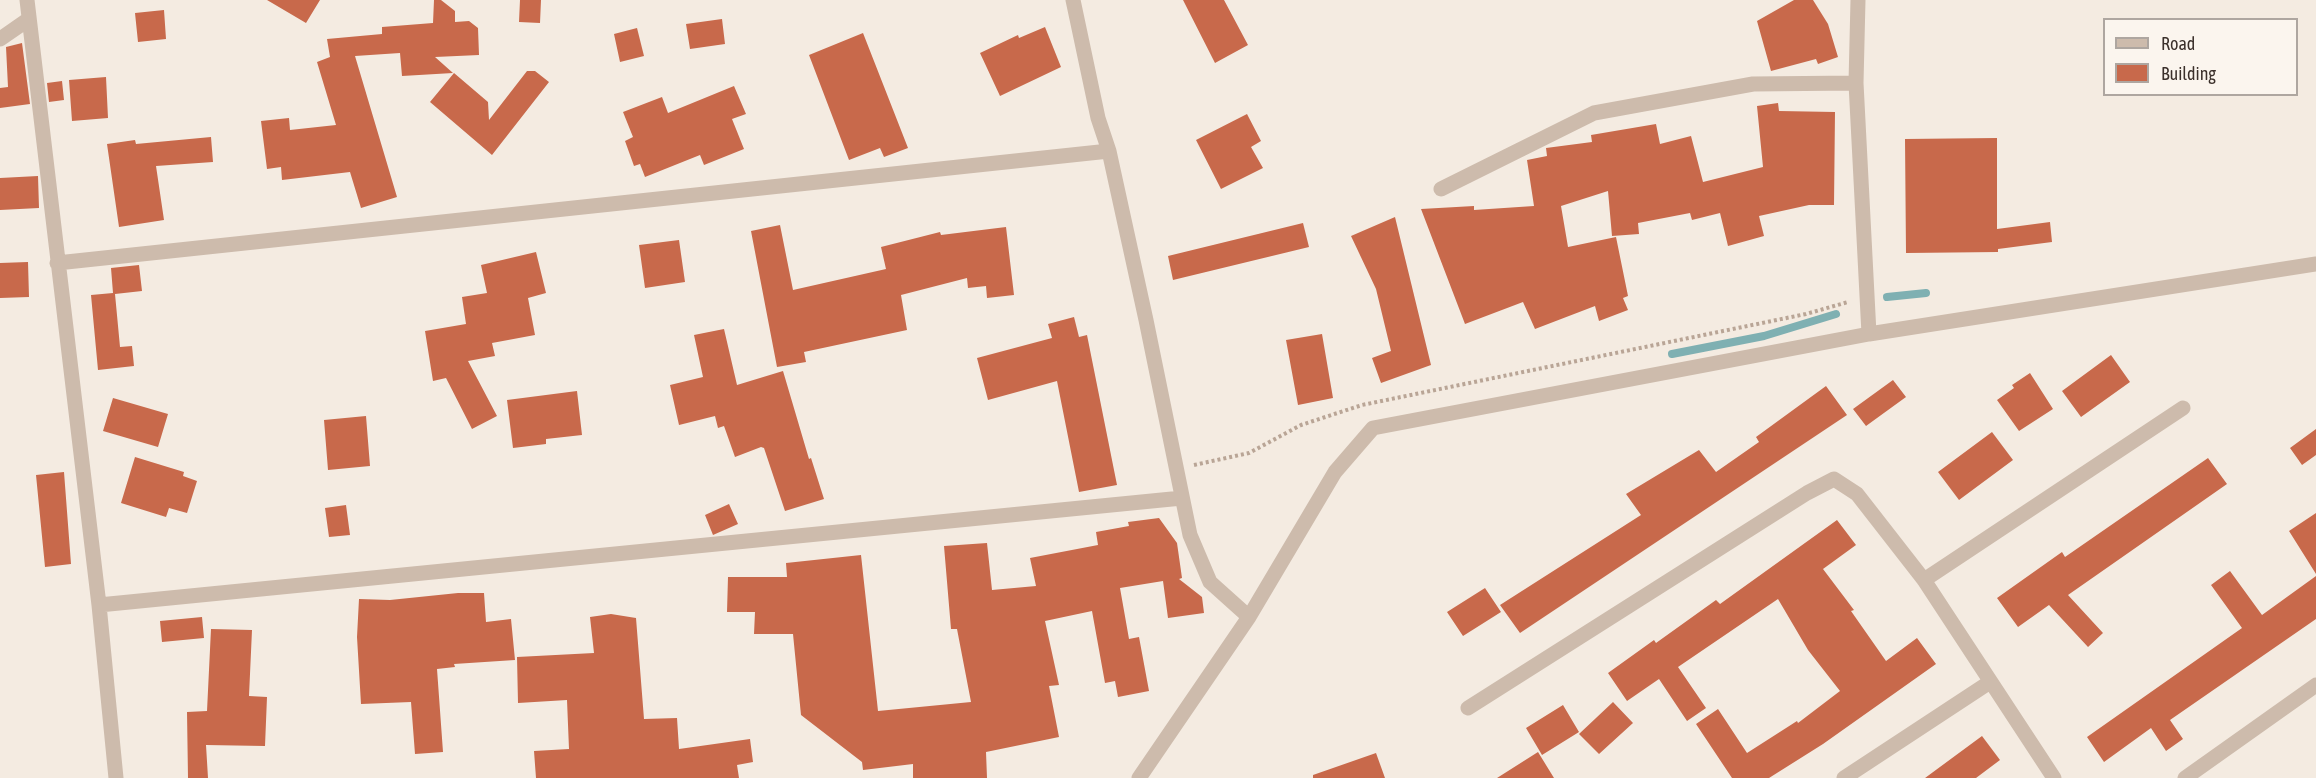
<!DOCTYPE html>
<html>
<head>
<meta charset="utf-8">
<style>
	body { margin:0 }
	#map { position:relative; width:2316px; height:778px; overflow:hidden; background:#f4ebe1; font-family:"Asap Condensed",sans-serif }
	canvas { display:block }
	.legend { position:absolute; left:2103px; top:18px; width:195px; height:78px; box-sizing:border-box; background:#fbf5ee; border:2px solid #aea6a0; margin:0; padding:8px 10px; list-style:none; font-size:18px; color:#3b302b }
	.legend li { display:flex; align-items:center; gap:12px; height:30px }
	.legend b { width:30px; border:2px solid #aea6a0 }
</style>
</head>
<body>
<div id="map">
<canvas width="2316" height="778"></canvas>
<ul class="legend">
<li><b style="height:8px;background:#cdbbac"></b>Road</li>
<li><b style="height:16px;background:#c8694b"></b>Building</li>
</ul>
</div>
<script>
const c = document.querySelector('canvas').getContext('2d');
c.lineJoin = 'round';
function stroke(path, color, width, dash) {
  c.strokeStyle = color;
  c.lineWidth = width;
  c.lineCap = dash ? 'butt' : 'round';
  c.setLineDash(dash || []);
  c.stroke(path);
}
function fillPath(path, color) {
  c.fillStyle = color;
  c.fill(path, 'evenodd');
}
const stream = new Path2D(`
	M 1887,297 L 1926,293
	M 1672,354 L 1764,336 L 1836,314`);
const building = new Path2D(`
	M 267,0 L 320,0 L 306,23 Z
	M 434,0 L 441,0 L 455,11 L 455,22 L 469,21 L 478,28 L 479,55 L 435,57 L 453,73 L 402,76 L 400,53 L 355,56 L 397,197 L 361,208 L 350,172 L 282,180 L 281,167 L 267,169 L 261,121 L 289,118 L 290,130 L 336,125 L 317,62 L 330,57 L 327,39 L 382,34 L 382,27 L 433,23 Z
	M 520,0 L 541,0 L 540,23 L 519,22 Z
	M 1183,0 L 1224,0 L 1248,45 L 1215,63 Z
	M 1794,0 L 1813,0 L 1828,24 L 1838,57 L 1818,64 L 1816,59 L 1771,71 L 1757,21 Z
	M 164,10 L 166,39 L 138,42 L 135,13 Z
	M 722,19 L 725,44 L 690,49 L 686,24 Z
	M 1045,27 L 1061,67 L 1000,96 L 980,53 L 1018,35 L 1019,38 Z
	M 637,28 L 644,56 L 620,62 L 614,34 Z
	M 863,33 L 908,148 L 884,157 L 880,148 L 849,160 L 809,55 Z
	M 22,43 L 30,104 L 0,108 L 0,88 L 8,87 L 6,47 Z
	M 527,71 L 535,71 L 549,82 L 492,155 L 430,102 L 454,73 L 488,102 L 489,120 Z
	M 106,77 L 108,118 L 72,121 L 69,80 Z
	M 62,81 L 64,100 L 49,102 L 47,83 Z
	M 734,86 L 746,114 L 732,119 L 744,149 L 704,165 L 700,155 L 645,177 L 640,164 L 634,166 L 625,141 L 633,137 L 623,112 L 662,97 L 668,113 Z
	M 1778,103 L 1779,111 L 1835,112 L 1834,205 L 1809,205 L 1759,216 L 1764,236 L 1728,246 L 1720,213 L 1692,220 L 1690,213 L 1638,223 L 1639,234 L 1612,236 L 1608,191 L 1561,206 L 1568,247 L 1616,237 L 1628,296 L 1623,298 L 1628,310 L 1599,321 L 1595,306 L 1535,329 L 1523,302 L 1465,324 L 1421,209 L 1474,206 L 1474,210 L 1534,206 L 1527,160 L 1547,156 L 1546,148 L 1592,142 L 1591,135 L 1656,124 L 1660,144 L 1691,136 L 1703,182 L 1763,167 L 1757,106 Z
	M 1247,114 L 1261,141 L 1251,147 L 1263,168 L 1221,189 L 1196,140 Z
	M 211,137 L 213,162 L 156,166 L 164,220 L 119,227 L 107,144 L 135,140 L 136,144 Z
	M 1997,138 L 1997,229 L 2050,222 L 2052,242 L 1998,249 L 1998,252 L 1906,253 L 1905,139 Z
	M 38,176 L 39,208 L 0,210 L 0,178 Z
	M 1395,217 L 1431,365 L 1381,383 L 1372,358 L 1391,351 L 1376,289 L 1351,236 Z
	M 1303,223 L 1309,247 L 1173,280 L 1168,256 Z
	M 780,225 L 793,290 L 886,269 L 881,247 L 940,232 L 941,235 L 1006,227 L 1014,295 L 987,298 L 986,286 L 968,288 L 967,278 L 901,295 L 907,330 L 804,352 L 806,362 L 777,367 L 751,231 Z
	M 679,240 L 685,282 L 645,288 L 639,245 Z
	M 536,252 L 546,293 L 528,298 L 535,335 L 492,343 L 495,356 L 468,361 L 497,416 L 472,429 L 446,378 L 433,381 L 425,331 L 466,324 L 462,297 L 487,293 L 481,265 Z
	M 28,262 L 29,297 L 0,298 L 0,263 Z
	M 139,265 L 142,291 L 115,294 L 120,347 L 132,346 L 134,366 L 98,370 L 91,295 L 113,293 L 111,268 Z
	M 1074,317 L 1079,337 L 1087,335 L 1117,485 L 1079,492 L 1057,381 L 988,400 L 977,358 L 1052,338 L 1048,324 Z
	M 724,329 L 737,385 L 783,371 L 809,459 L 811,458 L 824,499 L 785,511 L 764,448 L 761,447 L 735,457 L 724,426 L 718,428 L 715,416 L 679,425 L 670,385 L 703,377 L 694,335 Z
	M 1322,334 L 1333,398 L 1298,405 L 1286,340 Z
	M 2111,355 L 2130,382 L 2081,417 L 2062,391 Z
	M 2030,373 L 2053,409 L 2019,431 L 1997,400 L 2014,388 L 2012,385 Z
	M 1893,380 L 1906,397 L 1866,426 L 1853,409 Z
	M 1826,386 L 1847,415 L 1520,633 L 1500,605 L 1641,515 L 1626,494 L 1699,450 L 1716,472 L 1759,442 L 1756,437 Z
	M 577,391 L 582,435 L 546,439 L 546,444 L 513,448 L 507,400 Z
	M 113,398 L 168,414 L 158,447 L 103,431 Z
	M 366,416 L 370,466 L 328,470 L 324,420 Z
	M 2316,429 L 2316,455 L 2302,465 L 2290,448 Z
	M 1992,432 L 2013,460 L 1959,500 L 1938,472 Z
	M 135,457 L 184,472 L 183,476 L 197,481 L 187,513 L 169,508 L 166,517 L 121,503 Z
	M 2208,458 L 2227,484 L 2068,595 L 2103,633 L 2088,647 L 2049,605 L 2018,627 L 1997,598 L 2062,552 L 2065,557 Z
	M 64,472 L 71,564 L 45,567 L 36,475 Z
	M 729,504 L 738,524 L 713,535 L 705,515 Z
	M 346,505 L 350,535 L 329,537 L 325,508 Z
	M 2316,513 L 2316,574 L 2289,531 Z
	M 1159,518 L 1177,543 L 1182,578 L 1179,579 L 1202,597 L 1204,613 L 1168,618 L 1163,581 L 1120,588 L 1129,639 L 1139,637 L 1149,691 L 1118,697 L 1115,681 L 1105,683 L 1092,611 L 1045,621 L 1059,685 L 1049,686 L 1059,737 L 986,752 L 987,778 L 913,778 L 913,764 L 863,770 L 862,762 L 801,715 L 793,634 L 754,634 L 755,612 L 727,612 L 728,577 L 787,577 L 786,563 L 861,555 L 878,711 L 971,702 L 957,629 L 951,629 L 944,546 L 987,543 L 992,590 L 1036,586 L 1030,558 L 1098,545 L 1096,532 L 1129,526 L 1128,522 Z
	M 1837,520 L 1856,545 L 1823,569 L 1854,610 L 1851,611 L 1886,661 L 1917,638 L 1936,664 L 1823,744 L 1769,778 L 1732,778 L 1696,724 L 1718,709 L 1747,753 L 1797,721 L 1798,723 L 1840,691 L 1808,650 L 1778,599 L 1678,667 L 1706,708 L 1687,721 L 1659,679 L 1627,701 L 1608,673 L 1654,640 L 1656,643 L 1716,600 L 1720,604 Z
	M 2230,571 L 2262,615 L 2316,576 L 2316,619 L 2170,720 L 2183,739 L 2166,751 L 2151,728 L 2104,762 L 2087,737 L 2242,628 L 2211,585 Z
	M 1485,588 L 1501,612 L 1463,636 L 1447,612 Z
	M 458,593 L 484,593 L 486,622 L 511,619 L 515,660 L 454,664 L 455,667 L 437,669 L 443,752 L 415,754 L 411,702 L 361,704 L 357,637 L 359,599 L 390,600 Z
	M 611,614 L 636,618 L 644,719 L 677,718 L 679,749 L 750,739 L 753,762 L 737,765 L 739,778 L 536,778 L 534,751 L 569,749 L 567,700 L 518,703 L 517,657 L 594,653 L 590,617 Z
	M 202,617 L 204,638 L 162,642 L 160,621 Z
	M 211,629 L 252,630 L 249,696 L 267,697 L 265,746 L 206,745 L 208,778 L 188,778 L 187,712 L 207,711 Z
	M 1613,702 L 1633,723 L 1599,754 L 1579,734 Z
	M 1563,705 L 1579,732 L 1542,755 L 1526,728 Z
	M 1982,736 L 2000,760 L 1976,778 L 1925,778 Z
	M 1538,752 L 1554,778 L 1497,778 Z
	M 1376,753 L 1385,778 L 1313,778 L 1313,775 Z`);
const path = new Path2D(`
	M 1194,465 L 1249,453 L 1301,425 L 1362,405 L 1806,314 L 1848,302`);
const minor = new Path2D(`
	M 27,0 L 99,605 L 116,778
	M 1073,0 L 1098,118 L 1109,151 L 1146,320 L 1190,535 L 1210,582 L 1249,617
	M 1858,0 L 1856,83 L 1869,334
	M 0,39 L 29,19
	M 1441,189 L 1594,113 L 1753,84 L 1856,83
	M 57,263 L 1109,151
	M 1924,580 L 2183,408
	M 99,605 L 1182,498
	M 1468,708 L 1807,493 L 1834,479 L 1857,494 L 1924,580 L 2054,778
	M 1139,778 L 1249,617 L 1335,472 L 1373,428 L 1869,334 L 2316,264
	M 1844,778 L 1990,682
	M 2185,778 L 2316,685`);
stroke(stream, '#7fb0b2', 8);
fillPath(building, '#c8694b');
stroke(path, '#b9a596', 4, [3, 3]);
stroke(minor, '#cdbbac', 15);
</script>
</body>
</html>
